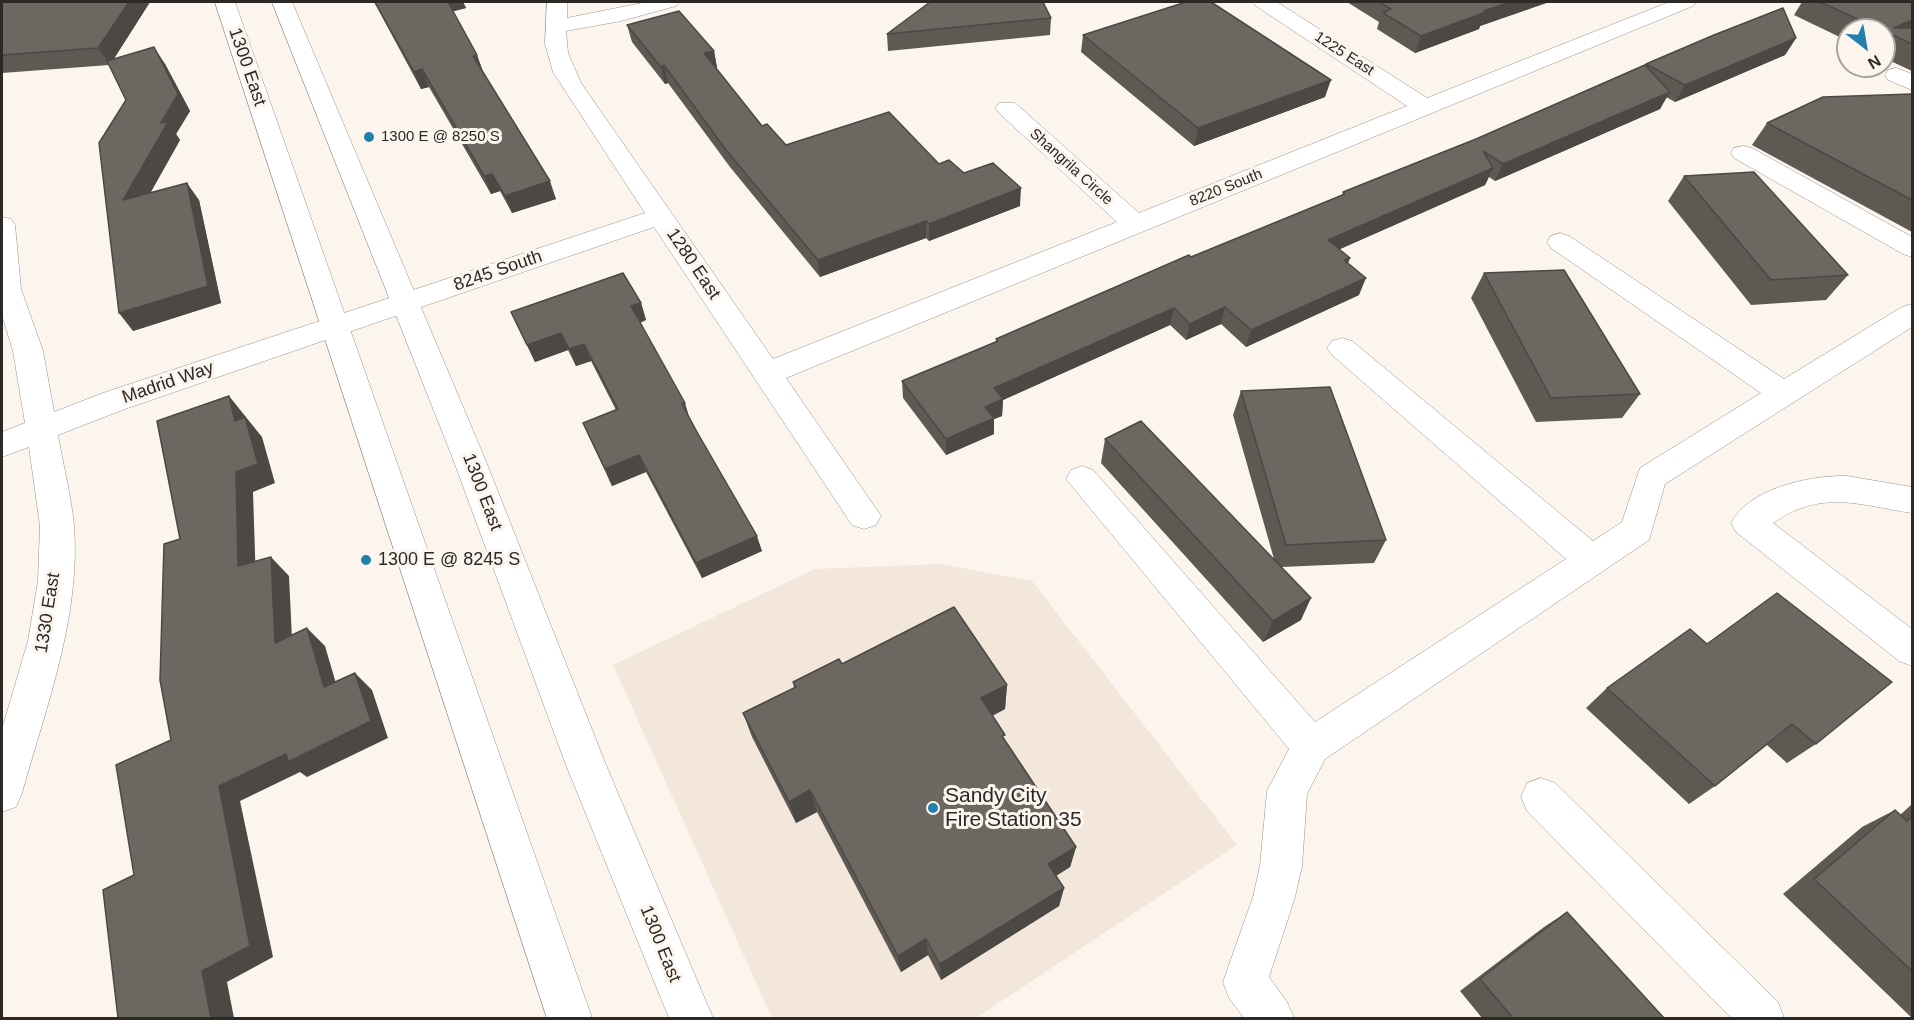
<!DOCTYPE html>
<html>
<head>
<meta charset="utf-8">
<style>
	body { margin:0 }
	#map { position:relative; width:1914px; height:1020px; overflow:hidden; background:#fcf5ee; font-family:Helvetica,sans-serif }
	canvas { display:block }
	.frame { position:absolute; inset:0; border:3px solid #2b2826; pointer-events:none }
	.north { position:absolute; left:1836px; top:18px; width:60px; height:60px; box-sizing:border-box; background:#fcf5ee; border:2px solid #a8a39e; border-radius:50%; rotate:149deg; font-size:16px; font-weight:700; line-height:24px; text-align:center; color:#2b2826 }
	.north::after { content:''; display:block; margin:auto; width:21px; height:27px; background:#217fab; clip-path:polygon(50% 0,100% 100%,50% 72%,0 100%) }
</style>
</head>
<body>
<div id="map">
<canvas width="1914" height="1020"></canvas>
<div class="frame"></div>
<div class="north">N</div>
</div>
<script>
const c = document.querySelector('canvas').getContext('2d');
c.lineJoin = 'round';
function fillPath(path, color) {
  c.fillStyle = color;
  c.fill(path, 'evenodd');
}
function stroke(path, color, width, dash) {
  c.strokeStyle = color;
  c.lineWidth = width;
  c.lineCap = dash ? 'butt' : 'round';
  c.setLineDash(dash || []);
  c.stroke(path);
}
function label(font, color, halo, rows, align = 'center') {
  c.font = font + ' Helvetica,sans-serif';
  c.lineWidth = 6;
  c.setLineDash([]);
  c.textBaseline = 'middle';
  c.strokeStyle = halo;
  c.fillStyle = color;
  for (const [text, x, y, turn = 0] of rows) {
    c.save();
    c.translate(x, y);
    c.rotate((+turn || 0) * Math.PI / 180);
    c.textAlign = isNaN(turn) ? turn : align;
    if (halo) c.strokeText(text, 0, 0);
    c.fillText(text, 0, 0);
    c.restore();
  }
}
const built = new Path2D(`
	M 941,564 L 1032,581 L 1237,845 L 976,1018 L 772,1018 L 613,665 L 815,569 Z`);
const minor = new Path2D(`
	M 547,2 L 567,2 L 567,18 L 647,2 L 679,2 L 676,6 L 621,21 L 566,31 L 568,53 L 581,83 L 773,359 L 1117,222 L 999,113 L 995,108 L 999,103 L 1015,103 L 1139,213 L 1407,106 L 1256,6 L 1253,2 L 1277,2 L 1427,98 L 1669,2 L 1696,2 L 1693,6 L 786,378 L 881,516 L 876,525 L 864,529 L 852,525 L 654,227 L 125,409 L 58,435 C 63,465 71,495 74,525 C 81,616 46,707 22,793 L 16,807 L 2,812 L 2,729 L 28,641 L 38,581 L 40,526 L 29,447 L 2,457 L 2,432 L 25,423 L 13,351 L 2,315 L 2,217 L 11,219 L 15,225 L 21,289 L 43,351 L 54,412 L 103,393 L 645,213 L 553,72 L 545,44 Z
	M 1896,68 L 1912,74 L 1912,90 L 1888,80 L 1885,75 L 1888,70 Z
	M 1743,146 L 1752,148 L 1912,237 L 1912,257 L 1903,254 L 1734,158 L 1731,153 L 1734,148 Z
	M 1560,233 L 1569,236 L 1784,379 L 1902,307 L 1912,304 L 1912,327 L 1665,484 L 1649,540 L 1325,759 L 1307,794 L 1302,866 L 1295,897 L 1269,977 L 1287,1002 L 1294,1018 L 1244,1018 L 1229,998 L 1223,982 L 1253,897 L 1260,866 L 1267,791 L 1289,749 L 1066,479 L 1071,470 L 1082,466 L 1093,470 L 1315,722 L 1566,559 L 1332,355 L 1327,348 L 1332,341 L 1342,338 L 1352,341 L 1593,541 L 1622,522 L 1640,468 L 1761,393 L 1551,248 L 1547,242 L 1551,236 Z
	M 1847,476 L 1912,487 L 1912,513 C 1859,505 1821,489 1773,523 L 1912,629 L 1912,666 L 1899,661 L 1736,532 L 1731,523 C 1749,488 1811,475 1847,476 Z
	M 1541,778 L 1555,783 L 1778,1002 L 1784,1018 L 1731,1018 L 1527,811 L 1521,797 L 1527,783 Z`);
const major = new Path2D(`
	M 215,2 L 235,2 L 592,1018 L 547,1018 Z
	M 272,2 L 292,2 L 485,459 L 606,765 L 713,1018 L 669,1018 L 566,765 L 453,459 Z`);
const wall = new Path2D(`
	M 2,2 L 150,2 L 113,60 L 165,64 L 190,111 L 176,134 L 180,140 L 150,193 L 199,200 L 221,303 L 133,331 L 126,100 L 109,65 L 2,73 Z
	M 374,2 L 463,2 L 466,8 L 453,11 L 477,55 L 483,72 L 556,199 L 512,213 L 500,191 L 491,194 L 429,87 L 421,89 Z
	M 1347,2 L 1549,2 L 1480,26 L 1479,29 L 1415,53 L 1377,29 L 1379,22 Z
	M 1802,2 L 1912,2 L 1912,71 L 1884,58 L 1884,30 L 1848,30 L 1848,41 L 1794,15 Z
	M 1051,18 L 1050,35 L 888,51 L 887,34 Z
	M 627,25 L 714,51 L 717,68 L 716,68 L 762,126 L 786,145 L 939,164 L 964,173 L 1020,206 L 929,241 L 926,238 L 820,277 L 730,167 L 668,83 L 665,84 L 632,42 Z
	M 1083,35 L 1325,97 L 1194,146 L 1081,52 Z
	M 1796,38 L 1785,55 L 1675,102 L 1666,97 L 1660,109 L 1495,181 L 1489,177 L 1485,185 L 1340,249 L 1348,264 L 1359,295 L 1246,347 L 1221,324 L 1186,340 L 1170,325 L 1003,400 L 1002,416 L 994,419 L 994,434 L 946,455 L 903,398 L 902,381 L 996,342 L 996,339 L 1191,257 L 1342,195 L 1343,192 L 1476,139 L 1646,64 Z
	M 1912,94 L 1912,232 L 1752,145 L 1767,123 Z
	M 1684,176 L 1848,275 L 1826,300 L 1751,305 L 1668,201 Z
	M 1484,273 L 1640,394 L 1622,418 L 1536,422 L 1471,298 Z
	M 641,303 L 646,320 L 640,323 L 689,417 L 762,551 L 702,578 L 646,472 L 612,486 L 583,423 L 616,410 L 591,361 L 576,366 L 568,350 L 535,362 L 511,312 Z
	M 1241,391 L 1386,540 L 1374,563 L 1281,567 L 1301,620 L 1263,642 L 1101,463 L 1105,439 L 1274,559 L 1233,415 Z
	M 1690,629 L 1816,744 L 1787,763 L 1767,745 L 1715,786 L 1689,804 L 1586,708 L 1607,688 Z
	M 842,664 L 1007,685 L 1005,709 L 992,716 L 1004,740 L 1076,847 L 1070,867 L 1056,876 L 1064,888 L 1059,906 L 941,980 L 928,955 L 901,972 L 817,812 L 796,823 L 752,737 L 743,713 L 794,688 L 793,682 Z
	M 1912,804 L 1912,1018 L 1783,894 L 1862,827 L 1895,810 L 1900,815 Z
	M 1567,912 L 1664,1018 L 1482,1018 L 1460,991 L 1544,927 Z`);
const shadedWall = new Path2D(`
	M 129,2 L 150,2 L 110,65 L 98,48 Z
	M 447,2 L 463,2 L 466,8 L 451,12 Z
	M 1510,2 L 1549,2 L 1480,26 L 1479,29 L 1415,53 L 1421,36 L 1484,11 Z
	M 1912,20 L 1912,33 L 1894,28 Z
	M 1796,38 L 1785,55 L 1675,102 L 1685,85 Z
	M 154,47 L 165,64 L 190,111 L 176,134 L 180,140 L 137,217 L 123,200 L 161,123 Z
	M 714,51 L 717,68 L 708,70 L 704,53 Z
	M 477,55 L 483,72 L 473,56 Z
	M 664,65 L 668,83 L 665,84 L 661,67 Z
	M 422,69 L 429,87 L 421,89 L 414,72 Z
	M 1331,80 L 1325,97 L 1194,146 L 1198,128 Z
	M 1670,92 L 1660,109 L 1495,181 L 1503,164 Z
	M 1493,168 L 1485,185 L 1322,257 L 1328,240 Z
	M 492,174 L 500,191 L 491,194 L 484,176 Z
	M 550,181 L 556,199 L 512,213 L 505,196 Z
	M 187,183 L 199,200 L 221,303 L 133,331 L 119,313 Z
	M 1021,188 L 1020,206 L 929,241 L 929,224 Z
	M 926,221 L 926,238 L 820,277 L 818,260 Z
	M 1350,258 L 1344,275 L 1344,260 Z
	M 1366,278 L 1359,295 L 1246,347 L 1251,330 Z
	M 641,303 L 646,320 L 636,324 L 631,306 Z
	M 1225,307 L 1221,324 L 1186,340 L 1190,324 Z
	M 1174,308 L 1170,325 L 1003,400 L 1002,416 L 994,419 L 994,434 L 946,455 L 946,439 L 985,407 L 994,388 Z
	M 561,333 L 568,350 L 535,362 L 527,345 Z
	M 584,344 L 591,361 L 576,366 L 569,349 Z
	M 229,396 L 262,437 L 275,483 L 253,492 L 256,585 L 238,566 L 235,421 Z
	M 685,403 L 690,420 L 682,404 Z
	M 639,455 L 646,472 L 612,486 L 605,469 Z
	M 757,536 L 762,551 L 702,578 L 696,563 Z
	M 271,557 L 289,576 L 293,660 L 275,643 Z
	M 1311,598 L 1301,620 L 1263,642 L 1273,621 Z
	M 307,628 L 325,646 L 342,704 L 324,687 Z
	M 355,673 L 372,690 L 388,738 L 307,777 L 300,772 L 240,801 L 273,957 L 227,982 L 234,1018 L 211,1018 L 202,971 L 219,786 Z
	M 1007,685 L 1005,709 L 980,722 L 981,698 Z
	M 810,790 L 817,812 L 796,823 L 789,802 Z
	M 1076,847 L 1070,867 L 1044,883 L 1048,864 Z
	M 1064,888 L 1059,906 L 941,980 L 940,964 Z
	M 926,939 L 928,955 L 901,972 L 898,956 Z`);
const building = new Path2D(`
	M 2,2 L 129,2 L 98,48 L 2,55 Z
	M 375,2 L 448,2 L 477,55 L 473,56 L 550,181 L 505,196 L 492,174 L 484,176 L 422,69 L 414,72 Z
	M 930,2 L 1043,2 L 1051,18 L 887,34 Z
	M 1186,2 L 1211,2 L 1331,80 L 1198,128 L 1083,35 Z
	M 1379,2 L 1510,2 L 1484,11 L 1486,12 L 1421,36 L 1383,13 L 1391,9 Z
	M 1820,2 L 1912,2 L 1912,20 L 1894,28 L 1912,28 L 1912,44 L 1884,31 L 1884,30 L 1882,30 Z
	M 1783,8 L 1796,38 L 1685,85 L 1646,64 L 1714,35 Z
	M 679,11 L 714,51 L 704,53 L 762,126 L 767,124 L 786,145 L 889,112 L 939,164 L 949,160 L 964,173 L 993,163 L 1021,188 L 929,224 L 926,221 L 818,260 L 726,150 L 664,65 L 661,67 L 627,25 Z
	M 154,47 L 178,94 L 161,123 L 168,122 L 123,200 L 187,183 L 208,286 L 119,313 L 99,143 L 126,100 L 107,61 Z
	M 1645,65 L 1670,92 L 1503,164 L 1483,151 L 1493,168 L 1328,240 L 1350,258 L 1344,260 L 1366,278 L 1251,330 L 1225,307 L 1190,324 L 1174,308 L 994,388 L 1003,399 L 985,407 L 994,418 L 946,439 L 902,381 L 998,341 L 996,339 L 1189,255 L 1191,257 L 1345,194 L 1343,192 L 1476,139 Z
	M 1912,94 L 1912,200 L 1767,123 L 1823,97 Z
	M 1754,172 L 1848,275 L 1771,280 L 1684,176 Z
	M 1564,270 L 1640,394 L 1551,398 L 1484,273 Z
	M 623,273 L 641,303 L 631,306 L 685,403 L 682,404 L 697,432 L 757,536 L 696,563 L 639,455 L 605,469 L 583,423 L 618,409 L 584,344 L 569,349 L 561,333 L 527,345 L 511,312 Z
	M 1330,387 L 1386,540 L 1286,545 L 1241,391 Z
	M 229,396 L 235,421 L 245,417 L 258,464 L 236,472 L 238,566 L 271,557 L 275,643 L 307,628 L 324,687 L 355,673 L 371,721 L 288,762 L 286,754 L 219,786 L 250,946 L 202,971 L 211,1018 L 118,1018 L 103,890 L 134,875 L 116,765 L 171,740 L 160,680 L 164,544 L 180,539 L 157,421 Z
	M 1141,421 L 1311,598 L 1273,621 L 1105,439 Z
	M 1777,593 L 1892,682 L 1816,744 L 1792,724 L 1715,786 L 1607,688 L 1690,629 L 1707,644 Z
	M 954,607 L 1007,685 L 981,698 L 1005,735 L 1002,736 L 1076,847 L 1048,864 L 1064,888 L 940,964 L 926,939 L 898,956 L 810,790 L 789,802 L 743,713 L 796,687 L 793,682 L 839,659 L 842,664 Z
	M 1895,810 L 1907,821 L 1912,816 L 1912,971 L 1814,879 Z
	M 1567,912 L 1664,1018 L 1513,1018 L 1480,979 Z`);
const markers = [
	[369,137,6,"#217fab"],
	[366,560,6,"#217fab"],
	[933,808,6,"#217fab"]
];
const farStreetnames = [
	["1225 East",1344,54,33],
	["Shangrila Circle",1071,167,42],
	["8220 South",1226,188,-22]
];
const farPoinames = [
	["1300 E @ 8250 S",381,137]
];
const streetNames = [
	["1300 East",247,67,71],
	["1280 East",693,264,56],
	["8245 South",498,271,-19],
	["Madrid Way",168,383,-19],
	["1300 East",482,492,69],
	["1330 East",48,613,-81],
	["1300 East",660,944,68]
];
const poiNames = [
	["1300 E @ 8245 S",378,560]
];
const nearPoinames = [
	["Sandy City",945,796],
	["Fire Station 35",945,820]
];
fillPath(built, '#f3e6da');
stroke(minor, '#98918b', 1);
stroke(major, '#98918b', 1);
fillPath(minor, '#fff');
fillPath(major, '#fff');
fillPath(wall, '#5e5953');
fillPath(shadedWall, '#4c4844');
fillPath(building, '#6d6761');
stroke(building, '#4c4844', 1.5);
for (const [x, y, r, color] of markers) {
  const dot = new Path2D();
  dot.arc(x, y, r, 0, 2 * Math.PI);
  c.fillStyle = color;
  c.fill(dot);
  stroke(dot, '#fcf5ee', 2);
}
label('15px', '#2b2826', '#fcf5ee', farStreetnames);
label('15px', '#2b2826', '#fcf5ee', farPoinames, 'left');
label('18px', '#2b2826', '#fcf5ee', streetNames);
label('18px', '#2b2826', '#fcf5ee', poiNames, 'left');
label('21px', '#2b2826', '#fcf5ee', nearPoinames, 'left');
</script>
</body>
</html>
